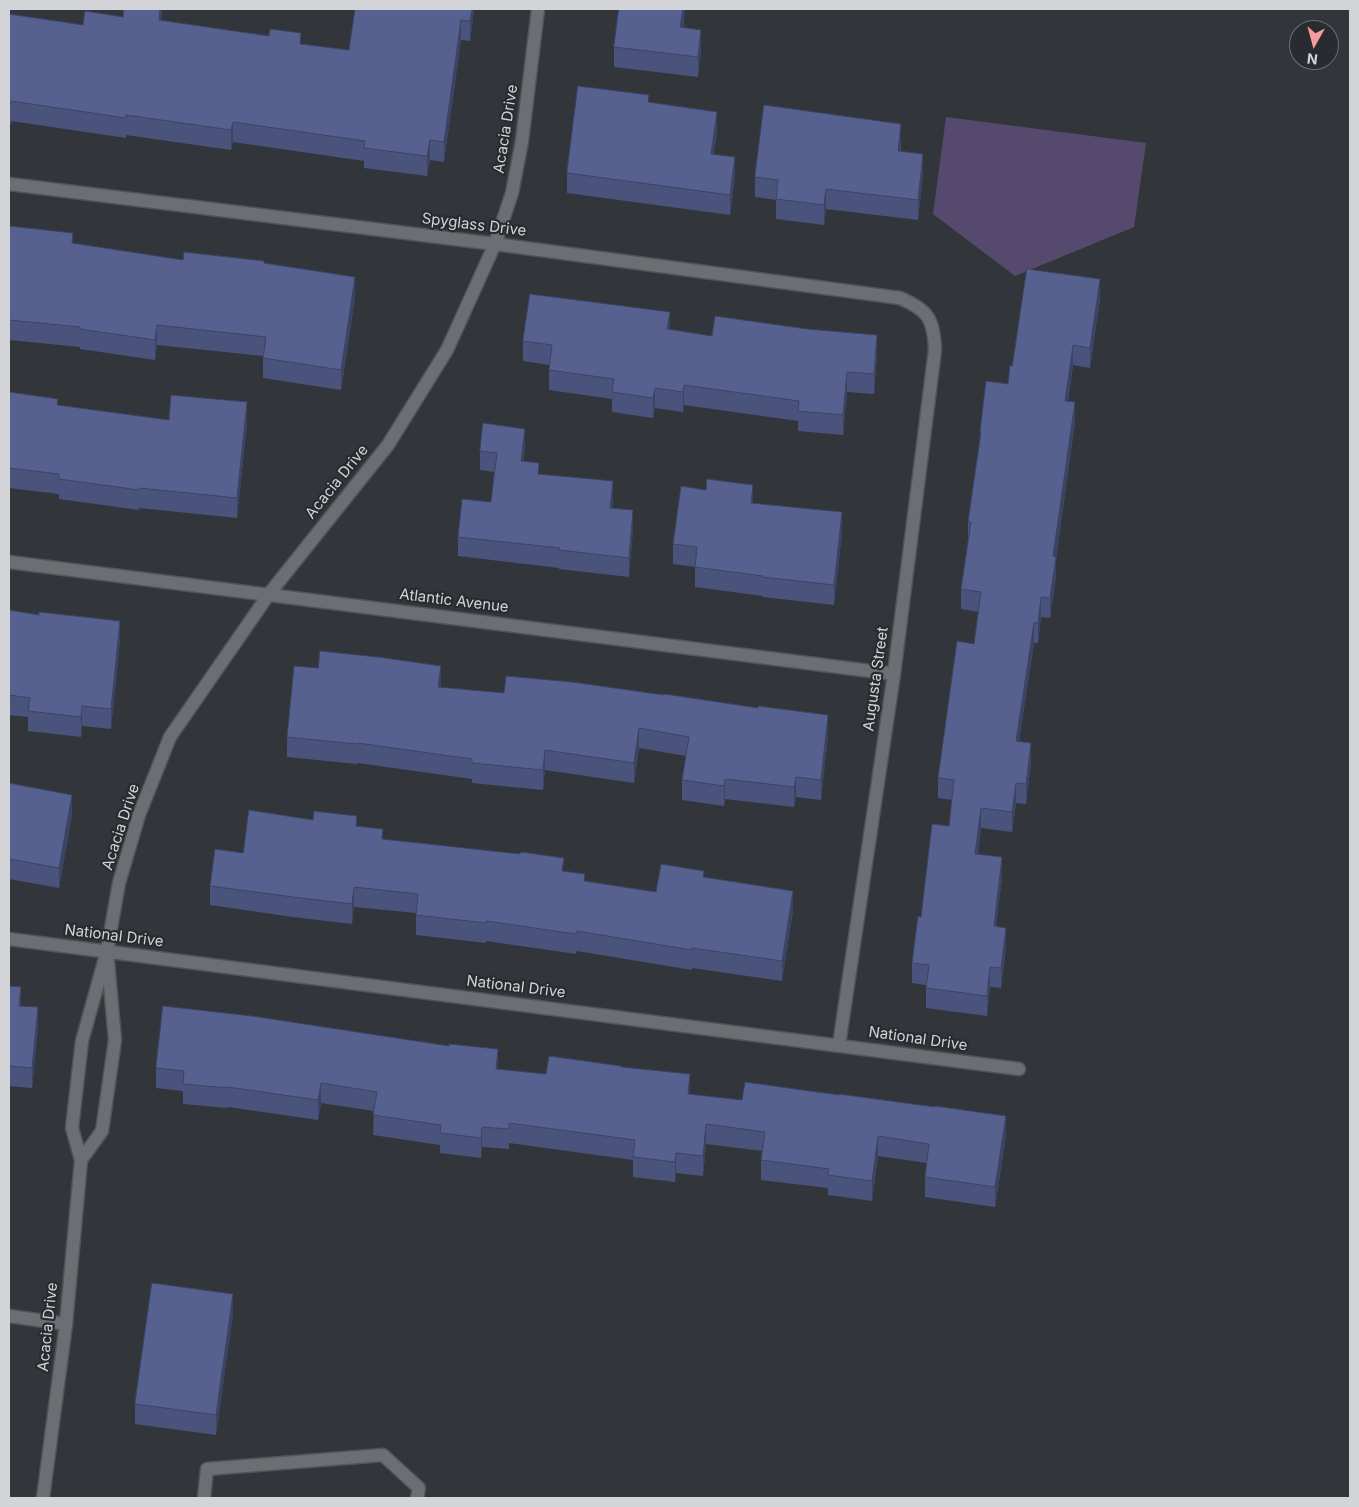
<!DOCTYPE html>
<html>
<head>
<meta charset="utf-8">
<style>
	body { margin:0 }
	#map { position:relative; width:1359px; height:1507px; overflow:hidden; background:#32363a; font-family:Inter,sans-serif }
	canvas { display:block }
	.frame { position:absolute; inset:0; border:10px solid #d2d4d7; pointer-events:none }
	.north { position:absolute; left:1289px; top:20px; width:50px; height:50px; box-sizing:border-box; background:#282c30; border:1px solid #6c6f73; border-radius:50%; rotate:187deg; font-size:14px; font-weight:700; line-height:20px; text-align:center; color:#d2d4d7 }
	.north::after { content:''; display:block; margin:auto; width:18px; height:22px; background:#f59b9b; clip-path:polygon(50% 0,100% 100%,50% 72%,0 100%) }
</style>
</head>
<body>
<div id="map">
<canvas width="1359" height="1507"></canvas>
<div class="frame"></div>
<div class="north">N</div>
</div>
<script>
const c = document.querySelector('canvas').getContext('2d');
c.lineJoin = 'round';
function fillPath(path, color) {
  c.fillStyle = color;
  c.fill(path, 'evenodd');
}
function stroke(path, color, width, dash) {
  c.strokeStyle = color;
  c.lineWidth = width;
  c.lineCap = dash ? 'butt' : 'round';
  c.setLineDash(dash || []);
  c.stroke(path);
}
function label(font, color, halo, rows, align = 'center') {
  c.font = font + ' Inter,sans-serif';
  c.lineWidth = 4.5;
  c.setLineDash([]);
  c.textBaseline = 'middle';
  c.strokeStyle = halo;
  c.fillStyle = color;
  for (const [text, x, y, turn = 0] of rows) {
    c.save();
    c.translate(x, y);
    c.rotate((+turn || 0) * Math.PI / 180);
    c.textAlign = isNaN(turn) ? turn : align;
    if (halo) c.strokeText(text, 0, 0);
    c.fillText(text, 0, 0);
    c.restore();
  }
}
const green = new Path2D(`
	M 946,117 L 1146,143 L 1134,227 L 1015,276 L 933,214 Z`);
const lane = new Path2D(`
	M 9,1316 L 66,1324
	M 204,1498 L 207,1469 L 383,1455 L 419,1488 L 417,1498`);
const street = new Path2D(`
	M 9,184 L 495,244 L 900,298 C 928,310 934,319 935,350 L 894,674 L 839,1045
	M 9,562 L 894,674
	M 9,939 L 1019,1069
	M 107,951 L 115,1040 L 102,1131 L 81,1160 L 72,1128 L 82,1041 L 107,951 L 119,883 L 139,815 L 170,737 L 269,594 L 388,445 L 447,350 L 495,244 L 512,193 L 522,141 L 538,9
	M 43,1498 L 66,1324 L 81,1160`);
const wall = new Path2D(`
	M 162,9 L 161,21 L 301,44 L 349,50 L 355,9 L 474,9 L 470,41 L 461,40 L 444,162 L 430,160 L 427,176 L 364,168 L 364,161 L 233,142 L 231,150 L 126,135 L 126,138 L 11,121 L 11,124 L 9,123 L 9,14 L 83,25 Z
	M 619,9 L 685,9 L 683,28 L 701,50 L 698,77 L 614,67 L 614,47 Z
	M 649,102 L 717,132 L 713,154 L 735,177 L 730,215 L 567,193 L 567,173 Z
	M 901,144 L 901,151 L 923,174 L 918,220 L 826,209 L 824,225 L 776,219 L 776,200 L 755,197 L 755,177 Z
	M 9,226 L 73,243 L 183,260 L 264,263 L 355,297 L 341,390 L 263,378 L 263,356 L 157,345 L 155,360 L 80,349 L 80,347 L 9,340 Z
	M 1100,299 L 1090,368 L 1073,365 L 1068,401 L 1075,422 L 1056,559 L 1056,577 L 1050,618 L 1041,617 L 1038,643 L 1034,643 L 1019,741 L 1031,763 L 1026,804 L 1016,803 L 1012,832 L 981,828 L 978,854 L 1002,877 L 996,926 L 1006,948 L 1001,988 L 990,987 L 987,1016 L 926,1008 L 926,985 L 912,983 L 912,963 L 921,917 L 949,826 L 952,800 L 938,798 L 938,778 L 974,644 L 979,612 L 961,609 L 961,589 L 968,541 L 968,522 L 980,440 L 980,431 L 1008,384 L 1012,366 Z
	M 670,329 L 712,336 L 877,355 L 874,394 L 847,392 L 843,435 L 798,431 L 798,421 L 684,405 L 683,412 L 655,408 L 653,418 L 612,412 L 612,399 L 549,390 L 549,365 L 523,361 L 523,341 Z
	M 9,392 L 58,405 L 169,420 L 247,422 L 237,518 L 139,508 L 139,510 L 59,499 L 59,494 L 9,488 Z
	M 525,448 L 523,461 L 539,474 L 613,500 L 612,508 L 633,529 L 629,577 L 559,569 L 559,568 L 458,556 L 458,537 L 491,502 L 494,472 L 480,470 L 480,451 Z
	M 706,490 L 753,503 L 842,532 L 834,605 L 763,597 L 763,596 L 695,587 L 695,567 L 673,564 L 673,544 Z
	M 9,610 L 120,641 L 111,729 L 82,726 L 81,737 L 28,731 L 28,717 L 9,715 Z
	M 441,688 L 828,735 L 821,800 L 796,797 L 794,807 L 725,799 L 724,806 L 682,800 L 682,780 L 686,756 L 639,748 L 634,783 L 545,770 L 543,790 L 472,783 L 472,779 L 358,763 L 357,764 L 287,757 L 287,737 Z
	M 9,783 L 72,815 L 59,888 L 9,879 Z
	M 313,820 L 357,826 L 383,839 L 564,871 L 585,881 L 656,892 L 704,877 L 793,911 L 782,981 L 692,968 L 692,970 L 577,951 L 576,954 L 486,941 L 486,943 L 416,935 L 416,913 L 354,907 L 352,924 L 293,917 L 210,905 L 210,886 L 243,853 Z
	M 9,986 L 21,1006 L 38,1027 L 32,1088 L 9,1086 Z
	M 621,1067 L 690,1095 L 1006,1136 L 995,1207 L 925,1197 L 925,1177 L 927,1163 L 878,1156 L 872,1201 L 828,1195 L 828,1188 L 761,1180 L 761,1160 L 762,1151 L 706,1144 L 703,1176 L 676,1173 L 675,1182 L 633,1177 L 633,1160 L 509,1143 L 509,1149 L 482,1147 L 481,1158 L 440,1153 L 440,1145 L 373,1135 L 374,1111 L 321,1103 L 318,1120 L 228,1107 L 228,1108 L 183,1104 L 183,1091 L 156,1088 L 156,1068 L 498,1070 L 546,1074 Z
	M 233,1314 L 216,1435 L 135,1424 L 135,1404 Z`);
const shadedWall = new Path2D(`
	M 160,9 L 162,9 L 159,40 L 159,20 Z
	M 472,9 L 474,9 L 470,41 L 470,21 Z
	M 683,9 L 685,9 L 680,47 L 680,27 Z
	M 461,20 L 461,40 L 444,162 L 444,142 Z
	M 701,30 L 701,50 L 698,77 L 698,57 Z
	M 717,112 L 717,132 L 711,174 L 711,154 Z
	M 233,122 L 233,142 L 231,150 L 231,130 Z
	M 901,124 L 901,144 L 898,171 L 898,151 Z
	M 430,140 L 430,160 L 427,176 L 427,156 Z
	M 923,154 L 923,174 L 918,220 L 918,200 Z
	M 735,157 L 735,177 L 730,215 L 730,195 Z
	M 826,189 L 826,209 L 824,225 L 824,205 Z
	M 355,277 L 355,297 L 341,390 L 341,370 Z
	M 1100,279 L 1100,299 L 1090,368 L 1090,348 Z
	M 670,312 L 670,332 L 667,329 Z
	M 157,325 L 157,345 L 155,360 L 155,340 Z
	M 877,335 L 877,355 L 874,394 L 874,374 Z
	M 1073,345 L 1073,365 L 1065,421 L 1065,401 Z
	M 847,372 L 847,392 L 843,435 L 843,415 Z
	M 684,385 L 684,405 L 683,412 L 683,392 Z
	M 655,388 L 655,408 L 653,418 L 653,398 Z
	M 247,402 L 247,422 L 237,518 L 237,498 Z
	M 1075,402 L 1075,422 L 1056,559 L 1056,577 L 1050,618 L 1050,598 L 1053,556 Z
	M 525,429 L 525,448 L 521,480 L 521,461 Z
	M 613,481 L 613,500 L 610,527 L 610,508 Z
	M 753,485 L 753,505 L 751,503 Z
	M 633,510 L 633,529 L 629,577 L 629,558 Z
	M 842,512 L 842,532 L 834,605 L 834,585 Z
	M 1041,597 L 1041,617 L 1038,643 L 1038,623 Z
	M 120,621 L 120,641 L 111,729 L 111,709 Z
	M 1034,623 L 1034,643 L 1016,761 L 1016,741 Z
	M 441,666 L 441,686 L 438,707 L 438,687 Z
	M 82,706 L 82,726 L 81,737 L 81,717 Z
	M 828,715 L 828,735 L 821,800 L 821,780 Z
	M 639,728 L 639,748 L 634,783 L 634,763 Z
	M 1031,743 L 1031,763 L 1026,804 L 1026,784 Z
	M 545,750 L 545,770 L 543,790 L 543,770 Z
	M 796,777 L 796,797 L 794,807 L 794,787 Z
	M 725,779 L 725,799 L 724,806 L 724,786 Z
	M 1016,783 L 1016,803 L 1012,832 L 1012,812 Z
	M 72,795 L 72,815 L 59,888 L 59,868 Z
	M 981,808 L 981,828 L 975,874 L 975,854 Z
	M 1002,857 L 1002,877 L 994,946 L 994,926 Z
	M 354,887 L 354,907 L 352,924 L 352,904 Z
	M 793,891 L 793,911 L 782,981 L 782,961 Z
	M 1006,928 L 1006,948 L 1001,988 L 1001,968 Z
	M 990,967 L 990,987 L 987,1016 L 987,996 Z
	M 21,987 L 21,1007 L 19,1006 Z
	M 38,1007 L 38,1027 L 32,1088 L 32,1068 Z
	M 498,1049 L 498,1069 L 496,1089 L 496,1069 Z
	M 690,1074 L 690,1094 L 688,1114 L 688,1094 Z
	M 321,1083 L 321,1103 L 318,1120 L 318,1100 Z
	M 1006,1116 L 1006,1136 L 995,1207 L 995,1187 Z
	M 706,1124 L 706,1144 L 703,1176 L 703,1156 Z
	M 482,1127 L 482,1147 L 481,1158 L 481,1138 Z
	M 878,1136 L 878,1156 L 872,1201 L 872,1181 Z
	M 676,1153 L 676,1173 L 675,1182 L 675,1162 Z
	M 233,1294 L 233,1314 L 216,1435 L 216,1415 Z`);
const building = new Path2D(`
	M 124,9 L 160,9 L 159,20 L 269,36 L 270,29 L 301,33 L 300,44 L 349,50 L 355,9 L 472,9 L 470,21 L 461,20 L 444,142 L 430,140 L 427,156 L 364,148 L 365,141 L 233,122 L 231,130 L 126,115 L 126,118 L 11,101 L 11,104 L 9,103 L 9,14 L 83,25 L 85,11 L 123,17 Z
	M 619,9 L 683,9 L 680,27 L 701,30 L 698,57 L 614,47 Z
	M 578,86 L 649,95 L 648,102 L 717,112 L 711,154 L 735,157 L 730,195 L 567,173 Z
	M 764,105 L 901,124 L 898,151 L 923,154 L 918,200 L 826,189 L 824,205 L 776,199 L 778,180 L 755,177 Z
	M 9,226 L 73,233 L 72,243 L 183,260 L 184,252 L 264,261 L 264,263 L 355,277 L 341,370 L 263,358 L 266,337 L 157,325 L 155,340 L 80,329 L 80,327 L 9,320 Z
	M 1027,269 L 1100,279 L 1090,348 L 1073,345 L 1065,401 L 1075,402 L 1053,556 L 1056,557 L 1050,598 L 1041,597 L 1038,623 L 1034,623 L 1016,741 L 1031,743 L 1026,784 L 1016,783 L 1012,812 L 981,808 L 975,854 L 1002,857 L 994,926 L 1006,928 L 1001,968 L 990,967 L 987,996 L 926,988 L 929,965 L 912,963 L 918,916 L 921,917 L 932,824 L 949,826 L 954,780 L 938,778 L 957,641 L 974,644 L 981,592 L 961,589 L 971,522 L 968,522 L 981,432 L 980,431 L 986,381 L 1008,384 L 1010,365 L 1012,366 Z
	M 530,294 L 670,312 L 667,329 L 712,336 L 715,316 L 807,329 L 877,335 L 874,374 L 847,372 L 843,415 L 798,411 L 799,401 L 684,385 L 683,392 L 655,388 L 653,398 L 612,392 L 614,379 L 549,370 L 552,345 L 523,341 Z
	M 9,392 L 58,399 L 57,405 L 169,420 L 171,395 L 247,402 L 237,498 L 139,488 L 139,490 L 59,479 L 59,474 L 9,468 Z
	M 483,423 L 525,429 L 521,461 L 539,463 L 538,474 L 613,481 L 610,508 L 633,510 L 629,558 L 559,550 L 560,548 L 458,537 L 462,499 L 491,502 L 497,453 L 480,451 Z
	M 707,479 L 753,485 L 751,503 L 842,512 L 834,585 L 763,577 L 763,576 L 695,567 L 697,547 L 673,544 L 681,486 L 706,490 Z
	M 9,610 L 39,615 L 39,612 L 120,621 L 111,709 L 82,706 L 81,717 L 28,711 L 30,698 L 9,695 Z
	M 320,651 L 378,657 L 441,666 L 438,687 L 504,693 L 506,676 L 572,682 L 664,695 L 665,694 L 758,708 L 758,706 L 828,715 L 821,780 L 796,777 L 794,787 L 725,779 L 724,786 L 682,780 L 689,737 L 639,728 L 634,763 L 545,750 L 543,770 L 472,763 L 472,759 L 358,743 L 357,744 L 287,737 L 294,666 L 318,668 Z
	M 9,783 L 72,795 L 59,868 L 9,859 Z
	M 249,810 L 313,820 L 314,811 L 357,816 L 356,826 L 383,829 L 382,839 L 520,854 L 521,852 L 564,858 L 562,871 L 585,874 L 584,881 L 656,892 L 661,864 L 704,871 L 703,877 L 793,891 L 782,961 L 692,948 L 692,950 L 577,931 L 576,934 L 486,921 L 486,923 L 416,915 L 418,894 L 354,887 L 352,904 L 293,897 L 210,886 L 215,849 L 243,853 Z
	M 9,986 L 21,987 L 19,1006 L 38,1007 L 32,1068 L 9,1066 Z
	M 163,1006 L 252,1016 L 449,1046 L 449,1044 L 498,1049 L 496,1069 L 546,1074 L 549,1056 L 621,1066 L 621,1067 L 690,1074 L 688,1094 L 742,1100 L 745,1082 L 839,1095 L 839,1094 L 935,1107 L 935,1106 L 1006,1116 L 995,1187 L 925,1177 L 929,1144 L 878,1136 L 872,1181 L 828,1175 L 829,1169 L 761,1160 L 765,1132 L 706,1124 L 703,1156 L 676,1153 L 675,1162 L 633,1157 L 635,1140 L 509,1123 L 509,1129 L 482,1127 L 481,1138 L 440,1133 L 441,1125 L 373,1115 L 377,1092 L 321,1083 L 318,1100 L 228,1087 L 228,1088 L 183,1084 L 184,1071 L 156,1068 Z
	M 152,1283 L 233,1294 L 216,1415 L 135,1404 Z`);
const streetNames = [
	["Acacia Drive",506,129,-81],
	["Spyglass Drive",474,225,7],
	["Acacia Drive",337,482,-51],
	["Atlantic Avenue",454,601,7],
	["Augusta Street",876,679,-82],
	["Acacia Drive",121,827,-72],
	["National Drive",114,936,7],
	["National Drive",516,987,7],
	["National Drive",918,1039,8],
	["Acacia Drive",48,1327,-84]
];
fillPath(green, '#56496e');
stroke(lane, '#515558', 15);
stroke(street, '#515558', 15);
stroke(lane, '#6b6f73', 12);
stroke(street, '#6b6f73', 12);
fillPath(wall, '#4a537c');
fillPath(shadedWall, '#3c4465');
fillPath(building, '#566190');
stroke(building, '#3c4465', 1);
label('15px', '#d2d4d7', '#282c30', streetNames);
</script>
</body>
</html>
